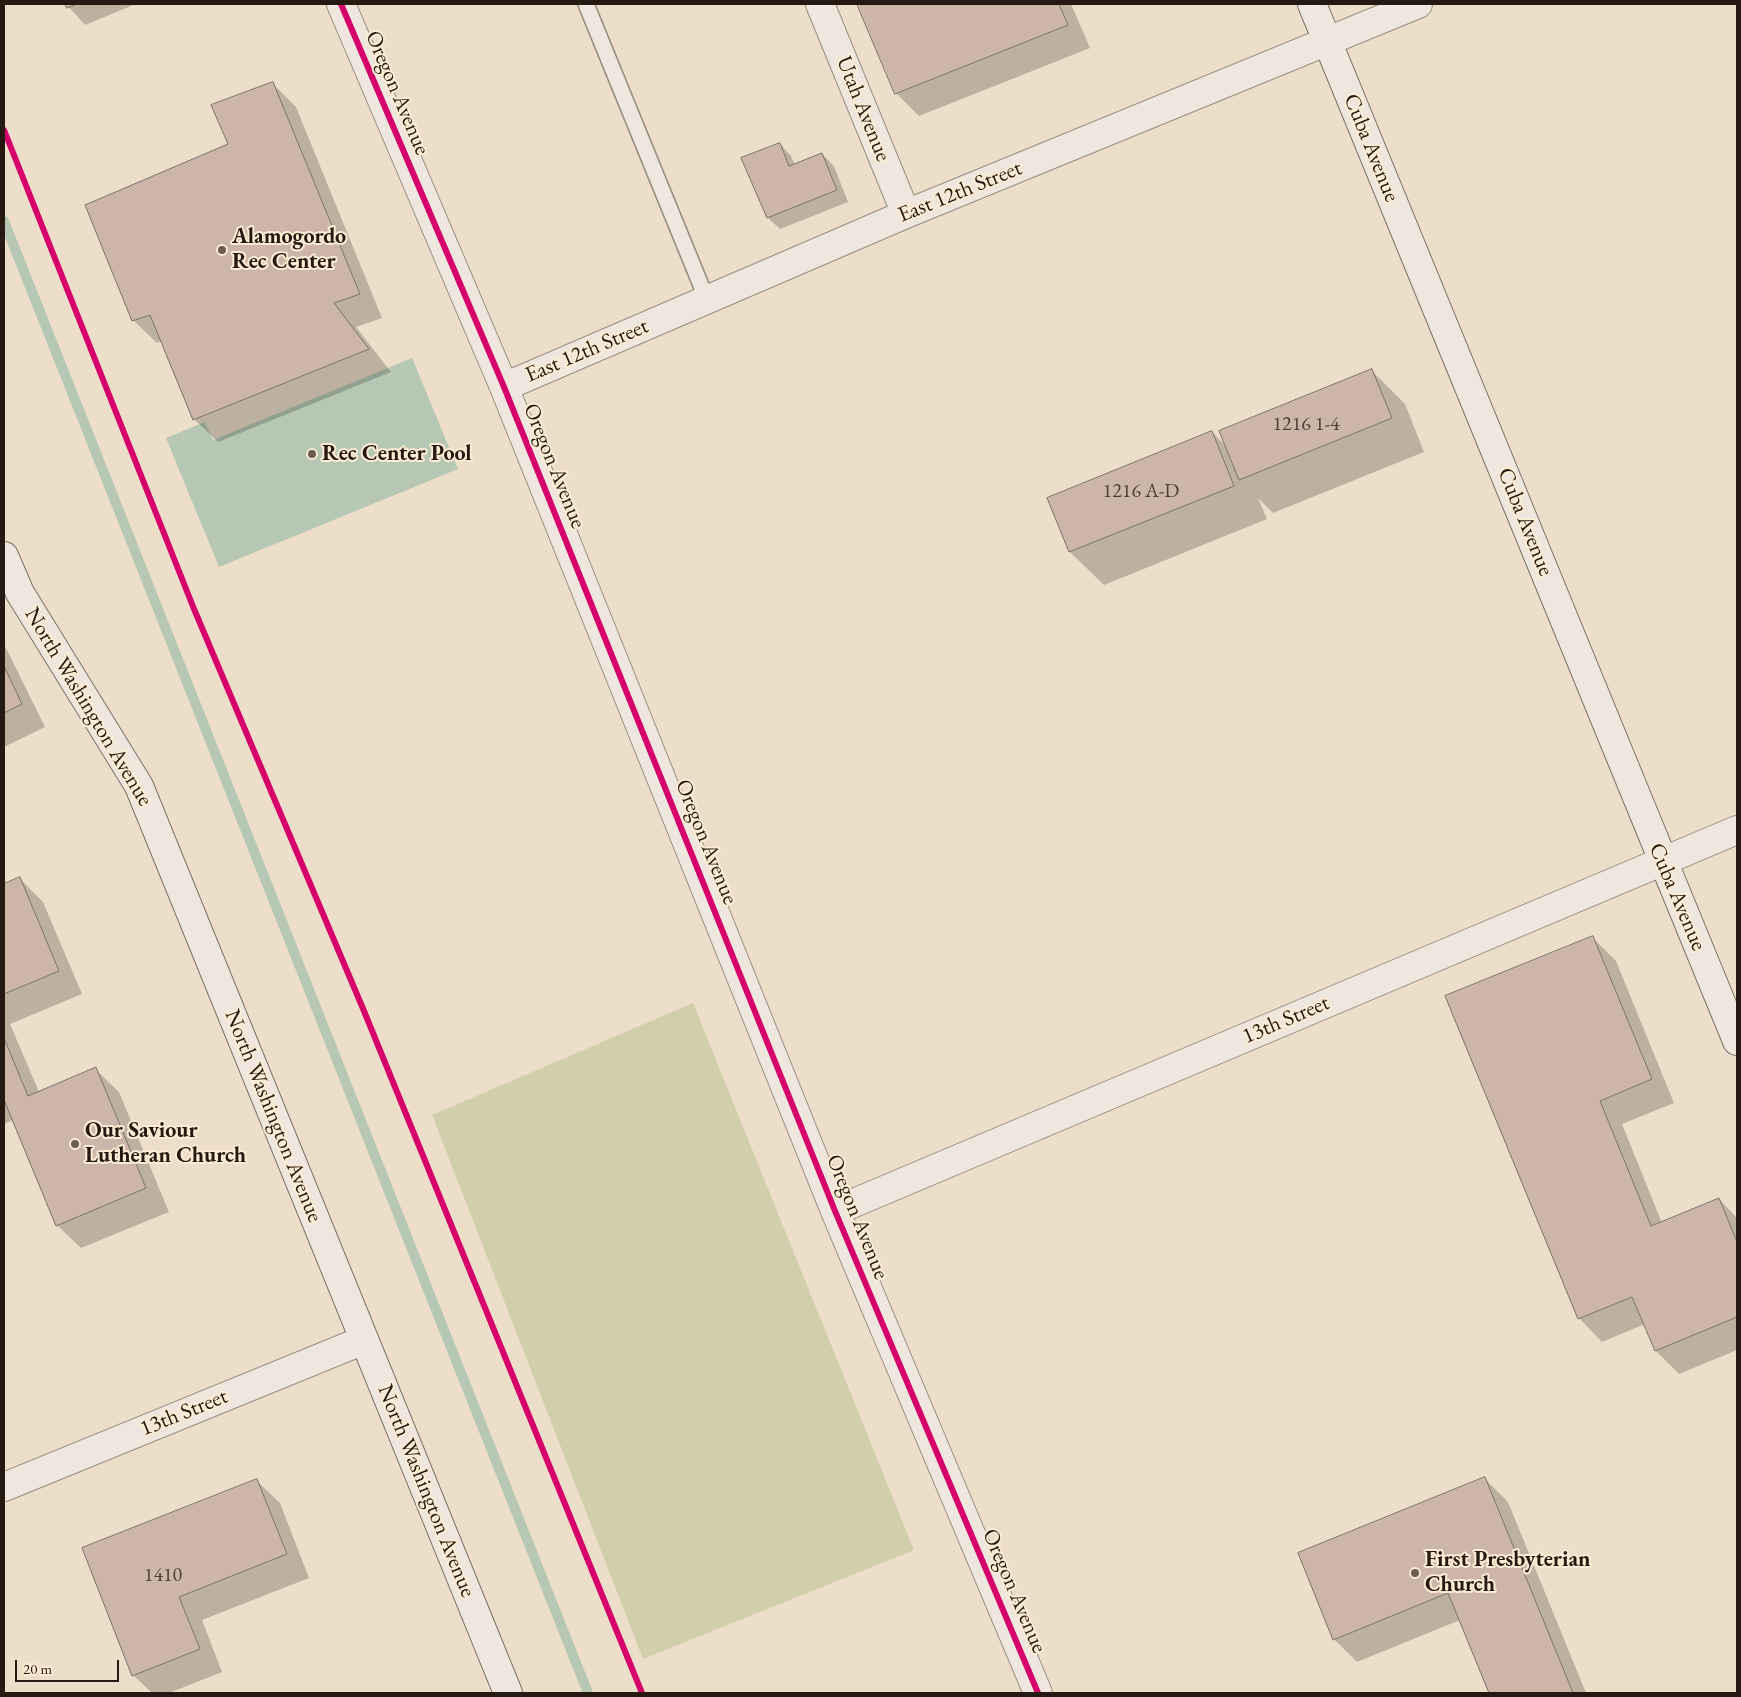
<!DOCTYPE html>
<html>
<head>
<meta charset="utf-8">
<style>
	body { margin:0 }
	#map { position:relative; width:1741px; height:1697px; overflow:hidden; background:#ecdec9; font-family:"EB Garamond",serif }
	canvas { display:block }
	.frame { position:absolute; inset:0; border:5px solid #251911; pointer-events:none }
	.scale { position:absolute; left:15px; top:1660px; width:104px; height:22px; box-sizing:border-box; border:2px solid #251911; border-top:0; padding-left:6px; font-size:15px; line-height:18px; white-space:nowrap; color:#251911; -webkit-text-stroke:4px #fcecd3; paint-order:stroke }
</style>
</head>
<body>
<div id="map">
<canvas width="1741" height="1697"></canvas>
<div class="frame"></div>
<div class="scale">20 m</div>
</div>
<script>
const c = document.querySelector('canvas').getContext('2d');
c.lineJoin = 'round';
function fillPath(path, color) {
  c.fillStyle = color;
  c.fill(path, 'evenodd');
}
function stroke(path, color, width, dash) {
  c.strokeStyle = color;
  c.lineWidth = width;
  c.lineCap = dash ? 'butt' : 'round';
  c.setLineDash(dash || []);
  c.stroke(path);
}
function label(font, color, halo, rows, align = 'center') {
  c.font = font + ' "EB Garamond",serif';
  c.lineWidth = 4;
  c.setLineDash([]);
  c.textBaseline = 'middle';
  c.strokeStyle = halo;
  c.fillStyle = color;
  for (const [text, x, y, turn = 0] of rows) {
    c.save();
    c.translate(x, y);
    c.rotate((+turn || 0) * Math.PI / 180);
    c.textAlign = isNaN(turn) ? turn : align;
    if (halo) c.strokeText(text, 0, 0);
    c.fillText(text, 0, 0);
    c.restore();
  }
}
const green = new Path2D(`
	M 693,1003 L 914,1550 L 643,1659 L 432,1115 Z`);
const water = new Path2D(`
	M 412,358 L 458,469 L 219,567 L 166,438 L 205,422 L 213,440 Z`);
const shadow = new Path2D(`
	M 66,4 L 136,4 L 85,25 Z
	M 859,4 L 1071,4 L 1090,48 L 919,116 L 896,93 Z
	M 273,84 L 296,107 L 382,318 L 356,327 L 391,372 L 218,442 L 194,419 L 162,341 L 157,343 L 133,320 L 230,145 Z
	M 780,144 L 791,156 L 795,165 L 822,154 L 834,166 L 848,202 L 780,229 L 768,218 L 743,159 Z
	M 1372,371 L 1405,404 L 1424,452 L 1273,513 L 1258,498 L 1267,519 L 1104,585 L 1070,552 L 1049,498 L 1212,432 L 1227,447 Z
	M 4,644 L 45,727 L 4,747 Z
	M 20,879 L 43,902 L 82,994 L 10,1024 L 39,1092 L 95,1069 L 119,1092 L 169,1212 L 81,1248 L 57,1225 L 13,1120 L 4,1124 L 4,885 Z
	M 1593,938 L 1616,961 L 1674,1103 L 1622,1124 L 1662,1223 L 1719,1199 L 1737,1218 L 1737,1350 L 1679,1374 L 1656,1351 L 1645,1324 L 1602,1342 L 1579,1318 Z
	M 1485,1479 L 1508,1502 L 1586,1693 L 1490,1693 L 1460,1620 L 1357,1662 L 1334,1639 Z
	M 256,1480 L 280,1503 L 309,1578 L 202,1620 L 222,1672 L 169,1693 L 152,1693 L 133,1675 L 83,1549 Z`);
const stream = new Path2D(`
	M 4,221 L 588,1693`);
const building = new Path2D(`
	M 65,4 L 77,4 L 67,8 Z
	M 857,4 L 1059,4 L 1068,25 L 895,94 Z
	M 273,82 L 360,294 L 334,303 L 369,349 L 193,420 L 150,315 L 132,321 L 85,205 L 228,144 L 211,105 Z
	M 780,143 L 789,166 L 822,153 L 837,190 L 767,218 L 741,158 Z
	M 1372,369 L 1392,418 L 1239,480 L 1219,431 Z
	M 1212,431 L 1234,486 L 1069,552 L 1047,498 Z
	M 4,666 L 22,704 L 4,713 Z
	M 20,877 L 59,971 L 4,994 L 4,884 Z
	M 1593,936 L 1652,1079 L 1600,1101 L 1651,1226 L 1719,1198 L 1737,1242 L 1737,1317 L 1655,1351 L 1632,1297 L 1578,1319 L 1445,996 Z
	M 4,1038 L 28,1096 L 96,1067 L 146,1188 L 56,1226 L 4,1100 Z
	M 1485,1477 L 1573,1693 L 1489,1693 L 1448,1593 L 1333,1640 L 1298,1553 Z
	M 257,1479 L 287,1554 L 179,1597 L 200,1649 L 132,1676 L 82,1548 Z`);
const lane = new Path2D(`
	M 586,4 L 707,300`);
const street = new Path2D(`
	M 341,4 L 504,387 L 835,1211 L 1038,1693
	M 820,4 L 906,214
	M 504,387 L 906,214 L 1418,4
	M 835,1211 L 1737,830
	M 4,1487 L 364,1340`);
const secondary = new Path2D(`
	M 1312,4 L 1737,1041
	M 4,556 L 20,593 L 139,786 L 508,1693`);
const cycleway = new Path2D(`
	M 341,4 L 504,387 L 835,1211 L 1038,1693
	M 4,130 L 194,609 L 364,1011 L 642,1693`);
const markers = [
	[222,250,5,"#6b5e51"],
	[312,454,5,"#6b5e51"],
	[75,1144,5,"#6b5e51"],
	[1415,1573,5,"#6b5e51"]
];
const numberNames = [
	["1216 1-4",1306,425],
	["1216 A-D",1141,492],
	["1410",163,1576]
];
const streetNames = [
	["Oregon Avenue",397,93,67],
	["Utah Avenue",863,109,68],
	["Cuba Avenue",1371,148,68],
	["East 12th Street",960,192,-22],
	["East 12th Street",587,351,-23],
	["Oregon Avenue",554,466,68],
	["Cuba Avenue",1525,522,68],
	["North Washington Avenue",88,707,59],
	["Oregon Avenue",706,842,68],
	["Cuba Avenue",1677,897,67],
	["13th Street",1286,1020,-23],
	["North Washington Avenue",273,1116,68],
	["Oregon Avenue",857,1217,68],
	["13th Street",184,1413,-22],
	["North Washington Avenue",426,1491,68],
	["Oregon Avenue",1014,1591,67]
];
const poiNames = [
	["Alamogordo",232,237],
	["Rec Center",232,262],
	["Rec Center Pool",322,454],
	["Our Saviour",85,1131],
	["Lutheran Church",85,1156],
	["First Presbyterian",1425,1560],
	["Church",1425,1585]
];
fillPath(green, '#d1cfab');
fillPath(water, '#b6c8b3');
fillPath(shadow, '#0003');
stroke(stream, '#b6c8b3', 10);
fillPath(building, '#cbb6a9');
stroke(building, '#7b7268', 1);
stroke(lane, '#968d81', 18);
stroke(street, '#968d81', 30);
stroke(secondary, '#7b7268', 30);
stroke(lane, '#efe7dd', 15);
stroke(street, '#efe7dd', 28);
stroke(secondary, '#efe7dd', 28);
stroke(cycleway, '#d6006c', 6);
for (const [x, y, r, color] of markers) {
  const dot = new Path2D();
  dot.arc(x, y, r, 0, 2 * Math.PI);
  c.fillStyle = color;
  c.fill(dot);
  stroke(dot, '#fcecd3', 2);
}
label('20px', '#4e4037', null, numberNames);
label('22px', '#251911', '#fcecd3', streetNames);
label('bold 22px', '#251911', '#fcecd3', poiNames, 'left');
</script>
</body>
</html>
